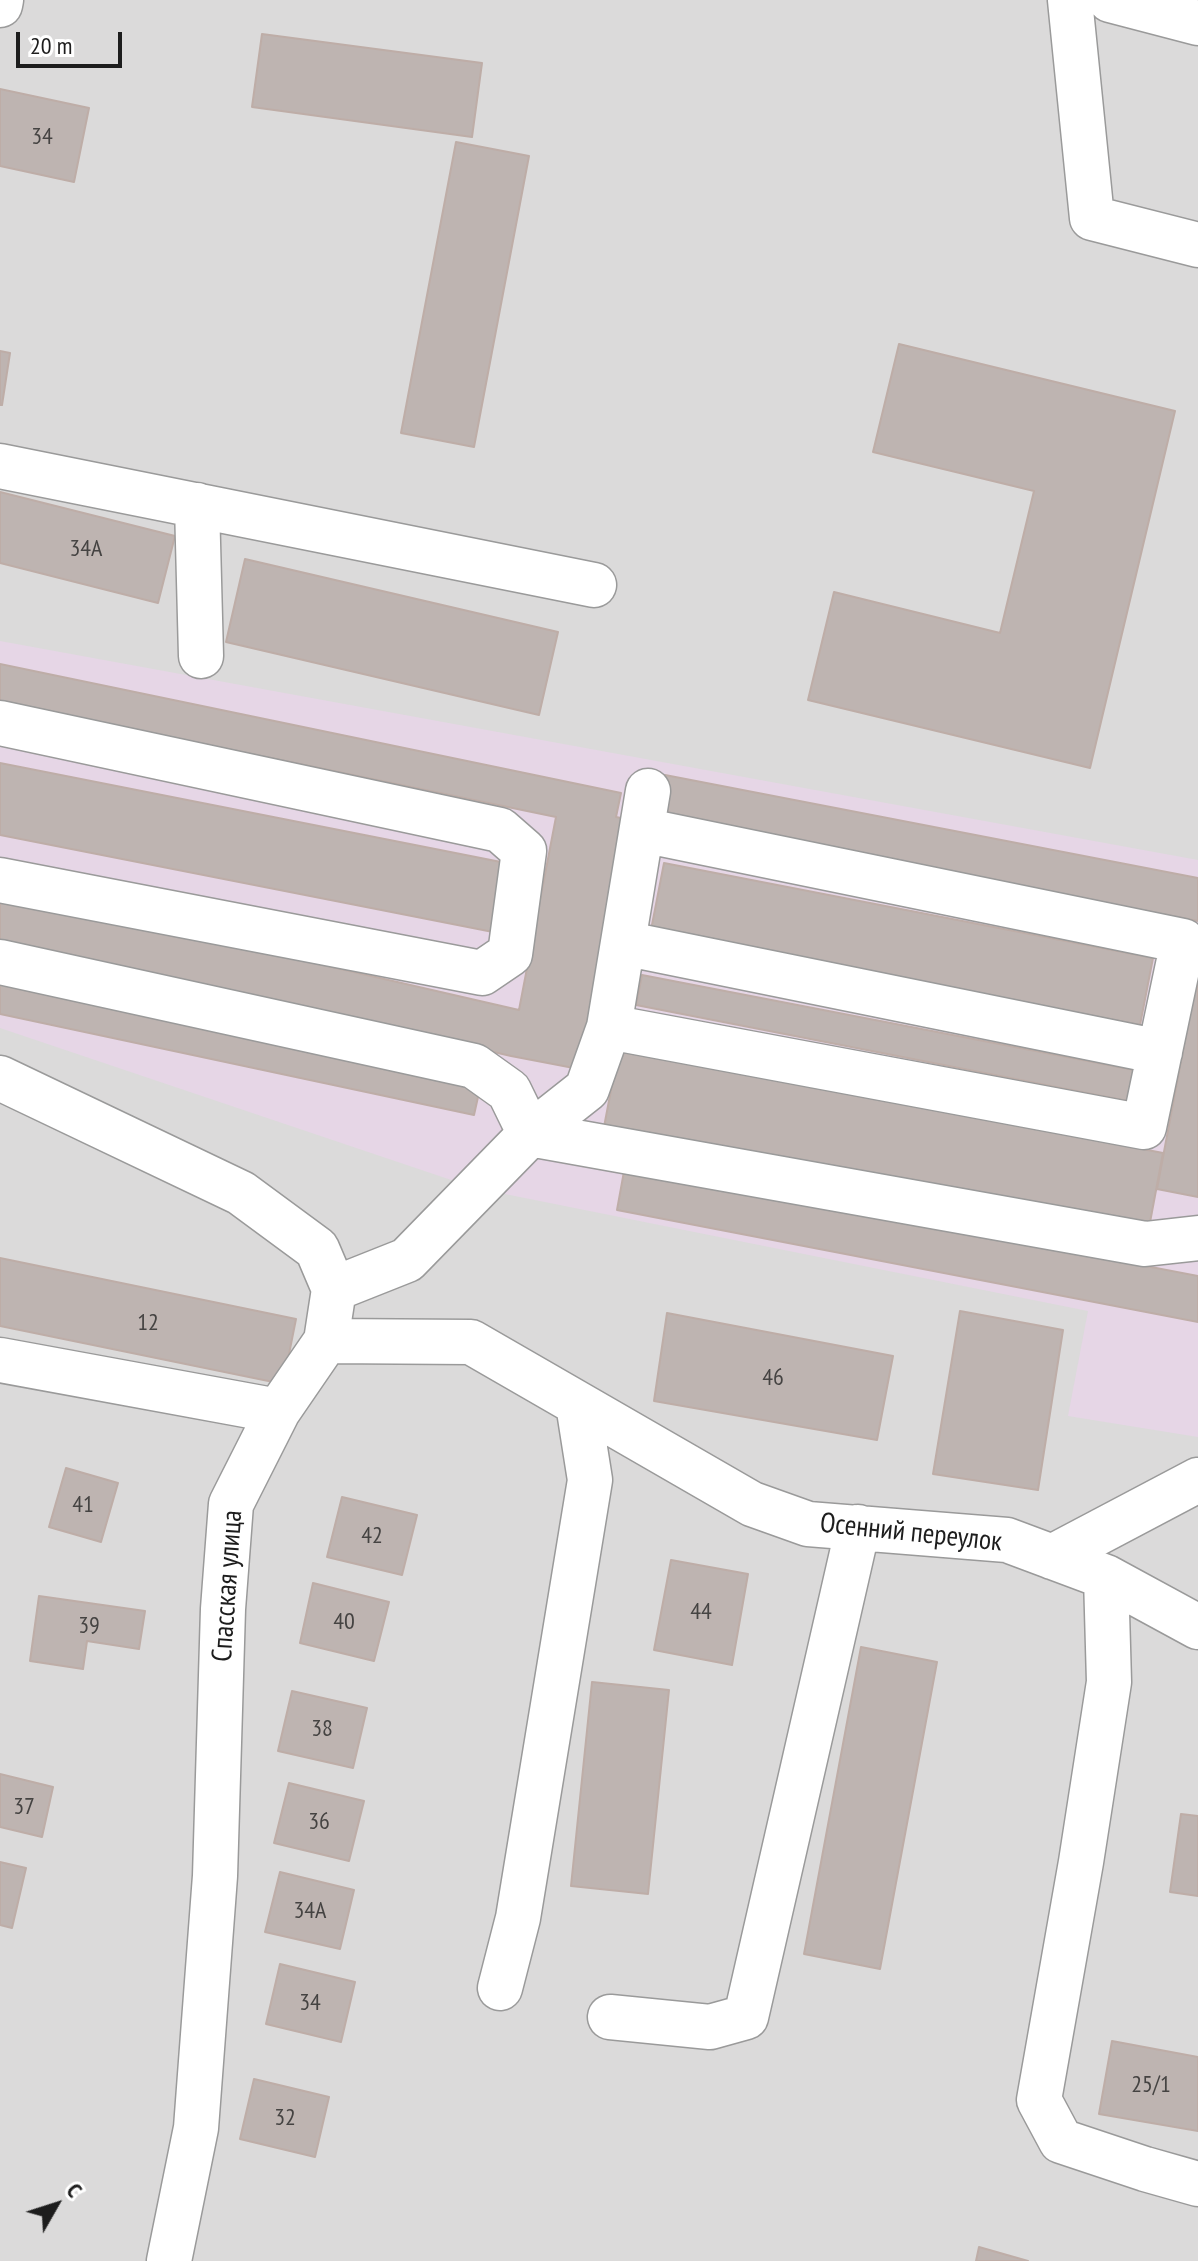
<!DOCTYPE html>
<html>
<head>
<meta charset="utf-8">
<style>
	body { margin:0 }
	#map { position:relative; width:1198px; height:2261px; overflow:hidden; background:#eee9e4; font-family:"PT Sans Narrow",sans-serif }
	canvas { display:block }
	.north { position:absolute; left:16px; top:2165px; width:80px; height:80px; -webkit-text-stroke:6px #fff; paint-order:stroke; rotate:51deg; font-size:22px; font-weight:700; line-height:32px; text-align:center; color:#1d1d1d }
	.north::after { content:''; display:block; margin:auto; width:28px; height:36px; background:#1d1d1d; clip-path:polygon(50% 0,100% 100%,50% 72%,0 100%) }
	.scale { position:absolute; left:16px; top:32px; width:106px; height:36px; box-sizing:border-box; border:4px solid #1d1d1d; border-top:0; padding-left:10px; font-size:24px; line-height:28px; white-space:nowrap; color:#1d1d1d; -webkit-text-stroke:6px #fff; paint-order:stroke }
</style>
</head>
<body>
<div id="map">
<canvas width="1198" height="2261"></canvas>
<div class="north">С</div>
<div class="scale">20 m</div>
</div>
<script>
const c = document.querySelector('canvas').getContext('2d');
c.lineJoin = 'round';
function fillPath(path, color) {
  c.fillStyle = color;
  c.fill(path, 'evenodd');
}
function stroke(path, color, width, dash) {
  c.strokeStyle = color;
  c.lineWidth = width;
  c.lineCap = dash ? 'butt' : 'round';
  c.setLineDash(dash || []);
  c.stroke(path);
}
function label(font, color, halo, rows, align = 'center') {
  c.font = font + ' "PT Sans Narrow",sans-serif';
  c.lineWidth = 7;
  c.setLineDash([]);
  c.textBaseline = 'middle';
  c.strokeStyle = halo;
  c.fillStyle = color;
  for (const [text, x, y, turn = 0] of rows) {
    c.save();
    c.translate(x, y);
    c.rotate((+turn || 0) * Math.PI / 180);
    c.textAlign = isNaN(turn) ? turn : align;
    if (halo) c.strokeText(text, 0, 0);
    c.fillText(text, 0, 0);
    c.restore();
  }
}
const residential = new Path2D(`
	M 0,0 L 1198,0 L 1198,2261 L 0,2261 Z`);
const industrial = new Path2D(`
	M 0,641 L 1198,860 L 1198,1437 L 1068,1416 L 1088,1311 L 475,1188 L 0,1028 Z`);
const building = new Path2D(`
	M 262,34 L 482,63 L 472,137 L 252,107 Z
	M 0,89 L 89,108 L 74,182 L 0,166 Z
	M 456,142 L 529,156 L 474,447 L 401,433 Z
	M 899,344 L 1175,411 L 1090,768 L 808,700 L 834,592 L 1000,633 L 1034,491 L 873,452 Z
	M 0,351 L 10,353 L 2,405 L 0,405 Z
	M 0,492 L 175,536 L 158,603 L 0,563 Z
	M 245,559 L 558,632 L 539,715 L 226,642 Z
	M 0,664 L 621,793 L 616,817 L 626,819 L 579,1069 L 511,1056 L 163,976 L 0,946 L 0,899 L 171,930 L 519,1010 L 556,817 L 0,702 Z
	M 0,763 L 506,863 L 493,932 L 0,835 Z
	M 665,775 L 1198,878 L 1198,921 L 657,816 Z
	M 664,863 L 1153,958 L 1140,1025 L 651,930 Z
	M 1198,971 L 1198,1197 L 1157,1189 Z
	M 642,975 L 1134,1070 L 1128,1101 L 636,1005 Z
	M 0,977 L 482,1079 L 474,1115 L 0,1014 Z
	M 619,1048 L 1163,1153 L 1148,1233 L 604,1127 Z
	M 625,1166 L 1198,1276 L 1198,1322 L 617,1210 Z
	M 0,1258 L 296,1319 L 283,1384 L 0,1326 Z
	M 960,1311 L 1063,1330 L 1038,1490 L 933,1474 Z
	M 667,1313 L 893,1356 L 877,1440 L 654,1401 Z
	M 66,1468 L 118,1483 L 101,1542 L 49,1527 Z
	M 342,1497 L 417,1515 L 402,1575 L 327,1557 Z
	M 671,1560 L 748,1574 L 732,1665 L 654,1650 Z
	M 313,1583 L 389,1602 L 374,1661 L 300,1643 Z
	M 39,1596 L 145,1611 L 139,1649 L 87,1641 L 83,1669 L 30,1661 Z
	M 861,1647 L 937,1662 L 880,1969 L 804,1954 Z
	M 592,1682 L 669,1690 L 648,1894 L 571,1886 Z
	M 292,1691 L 367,1708 L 353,1768 L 278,1751 Z
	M 0,1774 L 53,1787 L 42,1837 L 0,1827 Z
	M 289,1783 L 364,1801 L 349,1861 L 274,1843 Z
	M 1181,1814 L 1198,1816 L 1198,1896 L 1170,1892 Z
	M 0,1862 L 26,1868 L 12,1928 L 0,1925 Z
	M 280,1872 L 354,1890 L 340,1949 L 265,1932 Z
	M 280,1964 L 355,1982 L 341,2042 L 266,2024 Z
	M 1112,2041 L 1198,2057 L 1198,2131 L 1099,2114 Z
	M 254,2079 L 329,2097 L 315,2157 L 240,2139 Z
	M 979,2247 L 1028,2261 L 976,2261 Z`);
const minor = new Path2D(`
	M 1070,0 L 1092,218 L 1198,245
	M 1110,0 L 1198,23
	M 0,5 L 1,0
	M 0,466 L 594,585
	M 197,505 L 201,656
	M 0,723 L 500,830 L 524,851 L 510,954 L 482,973 L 0,880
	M 623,943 L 1160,1052
	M 0,962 L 474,1066 L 509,1091 L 530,1134 L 1145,1244 L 1198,1238
	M 609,1027 L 1144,1127 L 1183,941 L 642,830
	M 0,1078 L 241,1193 L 317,1249 L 334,1289 L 326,1341 L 278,1411 L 231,1504 L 223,1609 L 215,1876 L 196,2128 L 169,2261
	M 334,1289 L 407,1260 L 530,1134 L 587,1089 L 609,1027 L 648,791
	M 326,1341 L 471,1342 L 752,1504 L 808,1524 L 1007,1540 L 1106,1577 L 1198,1627
	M 0,1360 L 278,1411
	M 1052,1557 L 1198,1480
	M 1106,1577 L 1109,1682 L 1081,1862 L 1039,2100 L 1061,2141 L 1145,2169 L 1198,2184
	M 500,1988 L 518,1918 L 590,1480 L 578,1404
	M 610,2017 L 710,2027 L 746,2017 L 858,1527`);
const numberNames = [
	["34",42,137],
	["34А",86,549],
	["12",148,1323],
	["46",773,1378],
	["41",83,1505],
	["42",372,1536],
	["44",701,1612],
	["40",344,1622],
	["39",89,1626],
	["38",322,1729],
	["37",24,1807],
	["36",319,1822],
	["34А",310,1911],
	["34",310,2003],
	["25/1",1151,2085],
	["32",285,2118]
];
const streetNames = [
	["Осенний переулок",911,1533,6],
	["Спасская улица",228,1586,-86]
];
fillPath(residential, '#dbdada');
fillPath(industrial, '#e6d6e6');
fillPath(building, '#beb4b1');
stroke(building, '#beada7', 2);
stroke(minor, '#9a9a9a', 47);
stroke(minor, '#fff', 44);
label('24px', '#454342', null, numberNames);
label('28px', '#1d1d1d', '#fff', streetNames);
</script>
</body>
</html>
